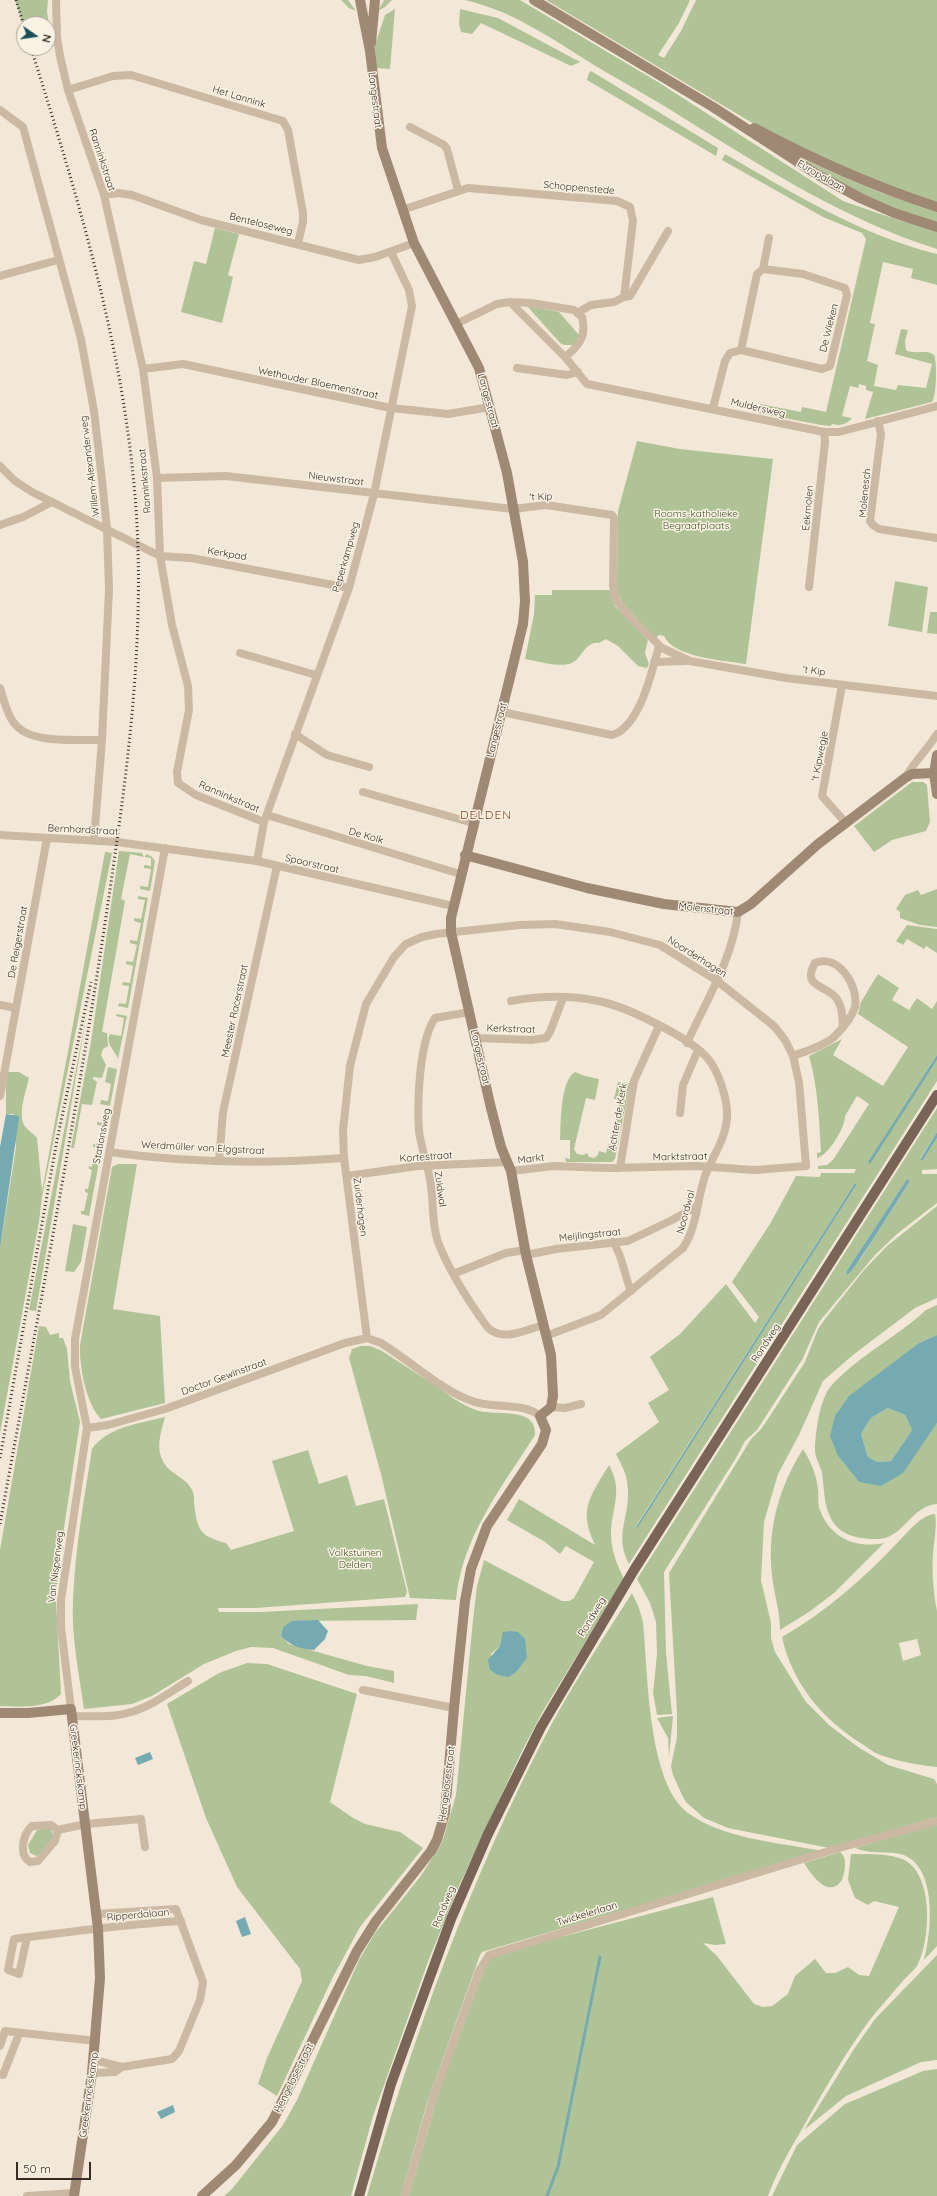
<!DOCTYPE html>
<html>
<head>
<meta charset="utf-8">
<style>
	body { margin:0 }
	#map { position:relative; width:937px; height:2196px; overflow:hidden; background:#f3e8d7; font-family:Quicksand,sans-serif }
	canvas { display:block }
	.north { position:absolute; left:16px; top:16px; width:40px; height:40px; box-sizing:border-box; background:#faf2e4; border:1px solid #aca398; border-radius:50%; rotate:103deg; font-size:11px; font-weight:700; line-height:16px; text-align:center; color:#362c25 }
	.north::after { content:''; display:block; margin:auto; width:14px; height:18px; background:#18505a; clip-path:polygon(50% 0,100% 100%,50% 72%,0 100%) }
	.scale { position:absolute; left:16px; top:2162px; width:75px; height:18px; box-sizing:border-box; border:2px solid #362c25; border-top:0; padding-left:5px; font-size:12px; line-height:14px; white-space:nowrap; color:#362c25; -webkit-text-stroke:3px #faf2e4; paint-order:stroke }
</style>
</head>
<body>
<div id="map">
<canvas width="937" height="2196"></canvas>
<div class="north">N</div>
<div class="scale">50 m</div>
</div>
<script>
const c = document.querySelector('canvas').getContext('2d');
c.lineJoin = 'round';
function fillPath(path, color) {
  c.fillStyle = color;
  c.fill(path, 'evenodd');
}
function stroke(path, color, width, dash) {
  c.strokeStyle = color;
  c.lineWidth = width;
  c.lineCap = dash ? 'butt' : 'round';
  c.setLineDash(dash || []);
  c.stroke(path);
}
function label(font, color, halo, rows, align = 'center') {
  c.font = font + ' Quicksand,sans-serif';
  c.lineWidth = 3;
  c.setLineDash([]);
  c.textBaseline = 'middle';
  c.strokeStyle = halo;
  c.fillStyle = color;
  for (const [text, x, y, turn = 0] of rows) {
    c.save();
    c.translate(x, y);
    c.rotate((+turn || 0) * Math.PI / 180);
    c.textAlign = isNaN(turn) ? turn : align;
    if (halo) c.strokeText(text, 0, 0);
    c.fillText(text, 0, 0);
    c.restore();
  }
}
const green = new Path2D(`
	M 15,0 L 48,0 L 47,11 L 50,34 L 48,34 L 48,24 L 24,24 L 24,28 Z
	M 341,0 L 348,0 L 356,11 L 349,8 Z
	M 384,0 L 392,0 L 385,7 L 378,11 Z
	M 465,0 L 520,0 L 525,3 L 658,82 L 843,201 L 898,220 L 937,230 L 937,249 C 845,220 766,169 685,119 C 659,102 631,87 604,71 C 559,44 517,12 465,0 Z
	M 546,0 L 690,0 L 679,23 L 658,55 L 664,58 L 681,31 L 696,0 L 937,0 L 937,202 L 864,177 L 759,127 Z
	M 395,9 L 390,69 L 376,68 L 374,48 L 385,15 Z
	M 460,9 L 498,18 L 580,62 L 571,66 L 481,23 L 472,34 L 461,32 L 459,24 Z
	M 591,71 L 718,148 L 716,156 L 587,80 L 589,73 Z
	M 725,154 C 793,193 860,235 937,254 L 937,285 L 911,278 L 913,269 L 883,262 L 870,323 L 875,324 L 867,361 L 878,365 L 874,386 L 896,390 L 898,385 L 926,388 L 932,364 L 895,354 L 901,329 L 908,330 L 905,341 L 906,350 C 914,355 927,349 934,355 C 937,361 937,395 932,402 L 865,419 L 873,392 L 866,390 L 866,386 L 859,384 L 858,388 L 850,386 L 842,416 L 852,418 C 846,425 841,426 832,424 L 831,426 L 821,425 L 758,413 L 760,404 L 801,412 L 802,407 L 826,412 L 866,239 L 862,233 L 823,217 L 722,160 Z
	M 795,155 C 841,177 888,197 937,212 L 937,224 L 868,199 Z
	M 215,228 L 239,234 L 228,275 L 233,277 L 222,323 L 181,312 L 194,261 L 206,264 Z
	M 527,306 L 559,312 L 579,335 L 574,345 L 564,345 L 560,343 Z
	M 637,441 L 680,449 L 773,459 L 746,664 C 726,661 672,657 664,636 L 659,635 L 656,638 L 624,605 L 618,594 L 617,585 L 618,511 Z
	M 895,581 L 928,587 L 922,632 L 888,626 Z
	M 552,590 L 610,590 L 615,606 L 648,640 L 645,653 L 649,664 L 647,668 L 638,666 L 618,646 L 606,639 L 599,643 C 584,641 582,661 569,664 C 555,667 538,661 525,659 L 534,614 L 535,595 L 552,595 Z
	M 930,612 L 937,612 L 937,634 L 927,633 Z
	M 912,782 L 923,782 L 927,785 L 930,822 L 926,831 L 892,840 L 874,852 L 854,826 Z
	M 119,851 L 142,853 L 144,857 L 130,854 L 121,899 L 125,901 L 102,1032 L 107,1033 L 108,1046 L 103,1049 L 101,1055 L 106,1065 L 102,1078 L 93,1077 L 93,1079 L 97,1082 L 92,1105 L 82,1104 L 74,1148 L 71,1148 L 91,1042 Z
	M 105,852 L 112,853 L 42,1197 L 39,1222 L 0,1433 L 0,1249 L 16,1147 L 13,1114 L 6,1114 L 6,1085 L 8,1072 L 19,1072 L 29,1078 C 26,1091 18,1113 24,1125 C 28,1131 33,1133 37,1138 L 42,1191 Z
	M 146,854 L 151,856 L 155,861 L 150,891 L 140,889 L 140,886 L 148,887 L 151,869 L 144,868 L 144,865 L 151,866 L 151,858 L 145,857 Z
	M 937,889 L 937,927 L 920,925 L 900,918 L 900,912 L 896,909 L 905,895 L 918,890 L 921,895 Z
	M 138,896 L 148,898 L 128,1008 L 118,1006 L 119,1003 L 126,1004 L 129,986 L 122,985 L 123,982 L 130,983 L 133,966 L 126,964 L 126,961 L 133,962 L 137,945 L 130,943 L 130,940 L 137,941 L 141,923 L 134,921 L 134,918 L 141,919 L 145,900 L 138,899 Z
	M 907,925 L 937,929 L 937,953 L 926,946 L 924,949 L 907,939 L 903,945 L 896,941 Z
	M 878,974 L 899,988 L 892,1000 L 909,1010 L 917,998 L 932,1009 L 937,1001 L 937,1055 L 868,1163 L 937,1060 L 937,1081 L 629,1564 C 614,1535 629,1519 628,1491 C 627,1472 622,1467 616,1454 L 659,1422 L 648,1403 L 669,1390 L 650,1357 L 680,1334 L 726,1284 L 755,1323 L 759,1317 L 732,1282 L 770,1224 L 796,1176 L 820,1177 L 821,1173 L 854,1173 L 856,1169 L 818,1169 L 818,1166 L 827,1165 L 833,1160 L 869,1104 L 857,1096 L 845,1116 C 846,1126 828,1156 817,1158 L 817,1153 L 821,1152 C 819,1119 818,1087 809,1056 L 842,1039 L 833,1055 L 883,1086 L 908,1047 L 858,1014 L 861,1002 ZM 855,1183 L 857,1184 L 637,1527 L 636,1526 Z
	M 117,1014 L 127,1016 L 118,1059 C 115,1050 105,1044 110,1034 L 121,1036 L 124,1018 L 116,1016 Z
	M 86,1018 L 36,1311 L 29,1310 Z
	M 108,1067 L 117,1069 L 110,1106 L 100,1104 L 101,1100 L 108,1101 L 111,1084 L 105,1082 Z
	M 575,1072 L 585,1076 L 599,1079 L 595,1100 L 586,1098 L 574,1149 L 577,1154 L 583,1155 L 587,1153 L 589,1157 L 594,1158 L 598,1155 L 599,1151 L 606,1153 L 608,1144 L 610,1145 L 620,1100 L 614,1099 L 618,1082 L 630,1083 L 615,1159 L 612,1162 L 566,1162 L 565,1158 L 570,1159 L 570,1140 L 560,1140 C 561,1124 560,1080 575,1072 Z
	M 937,1108 L 937,1132 L 920,1159 L 923,1160 L 937,1138 L 937,1169 L 922,1170 L 922,1174 L 937,1174 L 937,1203 L 897,1234 L 875,1255 L 819,1322 L 802,1360 L 757,1430 L 745,1441 L 736,1458 L 664,1572 L 666,1653 L 672,1714 L 657,1715 L 653,1693 L 657,1654 L 656,1622 L 650,1603 L 637,1579 ZM 907,1179 L 910,1181 L 862,1257 L 847,1275 L 846,1272 Z
	M 106,1114 L 108,1114 L 89,1216 L 81,1214 L 81,1211 L 84,1211 L 88,1193 L 85,1192 L 85,1189 L 88,1189 L 92,1170 L 89,1169 L 89,1166 L 92,1167 L 96,1148 L 93,1147 L 93,1144 L 100,1145 L 104,1126 L 97,1125 L 97,1122 L 104,1123 Z
	M 118,1164 L 137,1164 L 113,1309 L 160,1316 L 165,1403 L 101,1419 C 86,1404 79,1366 80,1345 L 112,1167 Z
	M 937,1206 L 937,1298 L 915,1308 L 853,1355 L 823,1381 L 799,1435 L 778,1474 L 764,1522 L 761,1580 L 771,1623 L 771,1638 L 775,1652 L 806,1702 L 829,1725 L 858,1747 L 888,1765 L 934,1779 L 937,1784 L 937,1817 L 829,1848 L 728,1828 L 704,1818 L 686,1802 L 682,1795 L 673,1775 L 671,1766 L 677,1737 L 677,1713 L 669,1573 L 751,1439 L 762,1428 L 805,1362 L 818,1329 L 825,1319 L 864,1270 L 887,1246 Z
	M 73,1224 L 87,1227 L 81,1262 L 74,1272 L 65,1271 Z
	M 937,1305 L 937,1335 L 919,1343 L 888,1368 L 838,1456 L 859,1482 L 916,1452 L 937,1423 L 937,1504 C 914,1506 907,1529 888,1537 C 883,1540 867,1539 861,1538 C 834,1534 826,1515 824,1491 C 823,1485 823,1478 822,1473 C 820,1465 815,1458 815,1450 C 815,1433 820,1398 831,1386 C 858,1356 897,1337 926,1310 Z
	M 39,1326 L 46,1327 L 50,1335 L 59,1333 L 59,1338 L 63,1338 L 67,1349 L 70,1381 L 80,1422 L 63,1535 L 56,1599 L 61,1694 C 48,1709 18,1707 0,1706 L 0,1550 Z
	M 361,1346 L 370,1346 L 382,1351 C 401,1363 420,1376 439,1388 C 450,1396 462,1405 476,1410 C 495,1417 537,1405 535,1435 C 502,1487 462,1537 456,1600 L 410,1598 L 381,1474 L 349,1358 L 352,1349 Z
	M 888,1408 L 905,1415 L 912,1430 L 891,1461 L 877,1462 L 868,1457 L 861,1434 L 871,1418 Z
	M 165,1417 C 159,1438 153,1458 174,1473 C 180,1477 189,1483 192,1490 C 194,1493 194,1498 194,1502 C 197,1528 198,1536 226,1543 L 231,1550 L 294,1531 L 272,1461 L 308,1450 L 319,1484 L 347,1475 L 356,1506 L 384,1499 L 407,1592 L 405,1597 L 256,1608 L 218,1608 L 219,1612 L 260,1612 L 418,1604 L 416,1620 L 292,1621 L 283,1628 L 281,1636 L 289,1644 L 367,1666 L 394,1671 L 394,1683 L 366,1676 L 349,1675 L 273,1648 L 251,1647 L 236,1651 L 204,1664 L 152,1696 L 132,1704 L 84,1709 C 79,1673 71,1636 73,1600 C 75,1549 84,1499 92,1449 C 107,1427 141,1423 165,1417 Z
	M 803,1449 C 810,1460 817,1476 818,1489 C 819,1496 817,1504 820,1510 C 830,1538 856,1549 884,1543 L 834,1593 L 809,1612 L 780,1630 C 780,1610 774,1595 772,1575 C 767,1529 779,1487 803,1449 Z
	M 609,1465 C 624,1492 611,1508 611,1534 C 611,1551 617,1564 624,1579 L 543,1711 L 522,1751 L 459,1886 L 429,1959 L 373,2116 L 351,2196 L 224,2196 L 232,2189 L 283,2125 L 297,2100 L 359,1960 L 375,1933 L 420,1877 L 442,1843 L 456,1795 L 473,1620 L 477,1586 L 484,1560 L 562,1601 L 569,1601 L 574,1598 L 594,1562 L 566,1546 L 560,1554 L 545,1542 L 507,1520 L 519,1499 L 595,1545 C 578,1509 590,1497 609,1465 ZM 501,1637 L 498,1675 L 491,1654 L 500,1646 Z
	M 935,1514 C 937,1523 935,1535 934,1544 C 931,1564 933,1591 937,1611 L 937,1767 C 919,1765 900,1762 883,1756 C 876,1754 868,1748 862,1744 C 822,1719 792,1683 782,1637 C 827,1611 863,1579 899,1541 C 909,1531 921,1515 935,1514 ZM 917,1639 L 921,1655 L 903,1661 L 899,1643 Z
	M 632,1593 L 639,1608 L 643,1622 C 648,1671 647,1782 688,1813 C 723,1839 781,1843 823,1851 L 482,1952 L 480,1955 L 427,2103 L 401,2196 L 367,2196 C 414,2034 471,1876 550,1727 C 575,1681 604,1637 632,1593 Z
	M 247,1663 L 267,1664 L 357,1694 L 330,1802 L 353,1818 L 365,1824 L 400,1832 L 423,1848 L 360,1927 L 332,1979 L 277,2096 L 258,2084 L 267,2058 L 302,1981 L 300,1969 L 237,1887 L 206,1818 L 167,1704 L 219,1673 Z
	M 673,1716 L 669,1757 L 668,1738 L 657,1718 Z
	M 937,1824 L 937,1946 L 924,1960 C 932,1930 937,1869 904,1855 C 888,1850 869,1855 855,1848 Z
	M 42,1829 L 51,1829 L 54,1837 L 42,1854 L 36,1856 L 30,1853 L 28,1845 L 37,1830 Z
	M 840,1852 C 848,1858 845,1871 842,1880 C 828,1900 811,1874 804,1863 Z
	M 851,1854 C 868,1854 886,1853 902,1859 C 934,1872 931,1938 918,1964 C 915,1970 907,1976 902,1982 C 891,1995 880,2007 869,2021 C 844,2055 823,2092 802,2129 C 790,2150 776,2173 768,2196 L 409,2196 L 440,2088 L 487,1961 L 496,1954 L 713,1897 L 726,1944 L 715,1945 L 703,1943 L 717,1956 L 754,2004 L 763,2007 L 772,2006 L 788,1994 L 795,1976 L 815,1959 L 826,1973 L 835,1973 L 848,1967 L 859,1975 L 869,1976 L 899,1907 L 874,1901 L 868,1905 L 855,1898 L 848,1880 Z
	M 937,1955 L 937,2060 L 921,2062 L 846,2096 L 804,2130 L 854,2049 L 875,2019 Z
	M 937,2069 L 937,2196 L 772,2196 L 797,2145 L 845,2104 L 923,2071 Z`);
const water = new Path2D(`
	M 937,1055 L 937,1060 L 870,1164 L 868,1162 Z
	M 6,1114 L 18,1116 L 19,1118 L 0,1249 L 0,1147 Z
	M 937,1132 L 937,1138 L 923,1160 L 920,1160 Z
	M 907,1179 L 910,1181 C 902,1193 853,1274 847,1275 L 846,1272 Z
	M 855,1183 L 857,1184 L 638,1527 L 636,1527 Z
	M 937,1335 L 937,1423 L 903,1473 L 881,1486 L 859,1482 L 838,1456 L 830,1436 L 835,1416 L 849,1396 L 919,1343 ZM 888,1408 L 905,1415 L 912,1430 L 891,1461 L 877,1462 L 868,1457 L 861,1434 L 871,1418 Z
	M 318,1620 L 328,1631 L 325,1639 L 314,1650 C 300,1649 291,1646 281,1636 L 283,1627 L 292,1621 Z
	M 510,1631 L 518,1632 L 525,1639 L 527,1658 L 516,1672 L 509,1677 L 498,1675 L 490,1670 L 488,1660 L 500,1646 L 503,1632 Z
	M 150,1752 L 153,1759 L 138,1765 L 135,1758 Z
	M 245,1917 L 251,1934 L 242,1937 L 236,1921 Z
	M 173,2105 L 175,2112 L 161,2119 L 157,2112 Z`);
const stream = new Path2D(`
	M 547,2196 L 558,2167 L 600,1957`);
const street = new Path2D(`
	M 56,0 L 57,37 L 60,56 L 68,90 L 104,195 L 143,369 L 157,478 L 160,556 L 172,625 L 188,686 L 189,710 L 177,772 L 178,783 L 196,795 L 264,822
	M 68,90 L 113,76 L 131,75 L 283,121 L 288,130 L 303,213 L 303,222 L 298,243
	M 0,110 L 23,127 L 81,339 L 94,411 L 102,480 L 107,529 L 109,589 L 102,740 L 94,840
	M 410,127 L 444,145 L 447,149 L 458,190
	M 104,195 L 118,193 L 132,195 L 201,220 L 359,260 L 375,257 L 414,243
	M 402,210 L 468,188 L 617,201 L 630,207 L 633,221 L 624,297 L 614,302 L 591,305 L 577,313
	M 763,269 L 803,274 L 845,288 L 847,295 L 830,366 L 822,369 L 741,350 L 757,274 Z
	M 763,269 L 769,238
	M 0,276 L 58,260
	M 624,297 L 630,296 L 668,231
	M 510,302 L 565,357 L 587,384 L 824,432 L 839,432 L 937,406
	M 456,324 L 497,304 L 510,302 L 531,303 L 574,310 L 582,317 C 587,336 579,346 565,357
	M 517,368 L 567,375 L 578,372
	M 143,369 L 183,364 L 391,408 L 448,414 L 490,407
	M 713,408 L 725,361 L 730,353 L 741,350
	M 878,421 L 881,434 L 870,521 L 873,525 L 879,529 L 937,538
	M 0,466 L 15,481 L 32,492 L 160,556 L 191,558 L 349,588
	M 157,478 L 226,476 L 513,509 L 546,505 L 612,515 L 614,518 L 613,586 L 616,600 L 629,616 L 662,648 L 690,661 L 786,678 L 937,696
	M 0,525 L 23,517 L 52,502
	M 809,587 L 825,442 L 824,432
	M 240,653 L 316,675
	M 654,662 L 687,661
	M 842,685 L 822,796 L 845,822
	M 0,688 C 4,699 6,713 14,723 C 30,745 77,739 102,740
	M 502,712 L 612,735 C 640,727 652,671 659,646
	M 295,734 L 327,755 L 369,767
	M 905,778 C 914,762 927,750 937,734
	M 363,792 L 473,823
	M 267,815 L 460,874
	M 0,835 L 117,842 L 257,861 L 453,906
	M 257,861 L 264,822 L 349,588 L 374,494 L 412,306 L 409,290 L 391,252
	M 511,1001 C 539,996 569,995 598,1001 C 625,1006 692,1038 709,1060 C 719,1073 728,1100 727,1117 C 726,1139 712,1157 705,1176 C 697,1200 697,1227 683,1248 L 601,1315 L 546,1336
	M 0,1005 L 16,1008
	M 470,1012 L 435,1018 C 419,1042 417,1102 419,1131 C 421,1147 427,1163 430,1179 C 434,1199 431,1222 438,1242 C 450,1273 469,1302 488,1328 C 504,1342 525,1330 543,1325
	M 476,1038 L 531,1040 L 546,1038 L 550,1032 L 563,998
	M 687,1043 C 706,1001 733,958 738,912
	M 793,1056 C 806,1051 824,1046 834,1037 C 842,1029 852,1017 855,1007 C 859,986 838,953 815,963 C 801,988 826,984 837,999 C 843,1008 842,1017 843,1027
	M 0,1096 L 47,838
	M 680,1113 L 683,1085 L 698,1050
	M 109,1152 C 187,1163 266,1164 344,1158
	M 219,1161 L 223,1112 L 277,866
	M 620,1168 L 634,1081 L 659,1026
	M 347,1176 L 418,1166 L 508,1162
	M 613,1242 C 623,1256 624,1275 631,1291
	M 526,1255 L 556,1249 L 628,1241 L 672,1220 L 697,1206
	M 453,1274 L 506,1253 L 525,1250
	M 367,1338 L 344,1158 L 343,1130 L 350,1066 L 366,1004 L 394,957 L 406,944 L 422,937 L 436,934 L 520,925 L 555,924 L 610,932 L 660,945 L 716,980 L 774,1026 L 785,1040 L 793,1056 L 799,1082 L 806,1166 L 755,1170 L 697,1166 L 607,1168 L 554,1166 L 511,1171
	M 551,1407 L 565,1408 L 581,1404
	M 87,1428 L 108,1425 L 165,1409 L 345,1343 L 367,1338 L 381,1343 C 409,1360 442,1391 472,1401 C 492,1409 525,1402 540,1416
	M 363,1690 L 454,1708
	M 71,1709 L 61,1627 L 61,1600 L 87,1428 L 75,1367 L 75,1339 L 165,848
	M 72,1716 C 91,1716 113,1718 131,1712 C 152,1706 170,1692 188,1681
	M 58,1830 L 51,1825 L 32,1826 C 23,1834 18,1855 30,1862 L 38,1861 L 55,1841 L 58,1830 L 86,1824 L 141,1819 L 145,1847
	M 27,1937 L 19,1974 L 8,1970 L 14,1939 C 69,1932 125,1924 181,1921
	M 0,2046 L 5,2031 L 96,2041
	M 94,2060 L 122,2067 L 172,2059 L 179,2051 L 200,2000 L 203,1982 L 176,1909 L 96,1914
	M 92,2073 L 115,2072 L 122,2067
	M 0,2074 L 3,2075 L 19,2034
	M 27,2196 L 74,2193
	M 405,2196 L 433,2098 L 479,1971 L 489,1955 L 832,1850 L 937,1821`);
const secondary = new Path2D(`
	M 534,0 L 713,107 L 818,175 L 860,198 L 894,213 L 937,227
	M 371,43 L 375,0
	M 754,128 C 814,160 872,186 937,207
	M 937,755 L 934,773 L 937,794
	M 465,855 L 587,888 L 664,904 L 738,912 L 751,904 L 818,844 L 905,778 L 912,774 L 934,773
	M 0,1713 L 28,1713 L 71,1709 L 98,1929 L 100,1978 L 92,2073 L 74,2196
	M 202,2196 L 236,2165 L 272,2122 L 357,1951 L 376,1921 L 431,1851 L 437,1840 L 445,1813 L 454,1708 L 465,1601 L 471,1569 L 487,1526 L 542,1444 L 546,1430 L 540,1416 L 551,1407 L 553,1396 L 551,1355 L 526,1255 L 511,1171 L 501,1147 L 490,1104 L 451,932 L 451,918 L 523,624 L 525,601 L 523,562 L 507,473 L 479,368 L 414,243 L 382,148 L 370,51 L 360,0`);
const primary = new Path2D(`
	M 359,2196 L 391,2084 L 451,1919 L 488,1834 L 541,1727 L 634,1570 L 937,1095`);
const rail = new Path2D(`
	M 16,0 L 24,26
	M 0,1458 L 57,1140 L 91,982
	M 0,1524 C 36,1326 74,1129 104,930 C 124,795 144,662 137,525 C 128,361 80,204 31,48`);
const streetNames = [
	["Het Lannink",239,97,17],
	["Langestraat",375,100,83],
	["Ranninkstraat",102,160,72],
	["Europalaan",821,176,30],
	["Schoppenstede",579,188,5],
	["Benteloseweg",261,224,14],
	["De Wieken",829,328,-76],
	["Wethouder Bloemenstraat",318,383,12],
	["Langestraat",488,401,75],
	["Muldersweg",758,408,13],
	["Willem-Alexanderweg",90,466,-97],
	["Nieuwstraat",336,479,7],
	["Ranninkstraat",145,481,-95],
	["Molenesch",865,493,-85],
	["'t Kip",541,497,-2],
	["Eekmolen",808,508,-85],
	["Kerkpad",227,554,10],
	["Peperkampweg",346,557,-74],
	["'t Kip",814,671,7],
	["Langestraat",497,730,-76],
	["'t Kipwegje",820,756,-79],
	["Ranninkstraat",229,797,23],
	["Bernhardstraat",83,830,3],
	["De Kolk",366,836,16],
	["Spoorstraat",312,864,13],
	["Molenstraat",706,909,6],
	["De Reigerstraat",18,942,-80],
	["Noorderhagen",697,957,32],
	["Meester Racerstraat",235,1011,-78],
	["Kerkstraat",511,1029,2],
	["Langestraat",480,1057,77],
	["Achter de Kerk",618,1117,-80],
	["Stationsweg",102,1136,-79],
	["Werdmüller von Elggstraat",203,1148,3],
	["Kortestraat",426,1157,-4],
	["Marktstraat",680,1157,-1],
	["Markt",531,1159,-7],
	["Zuidwal",440,1189,82],
	["Zuiderhagen",360,1207,83],
	["Noordwal",686,1212,-75],
	["Meijlingstraat",590,1235,-6],
	["Rondweg",766,1343,-57],
	["Doctor Gewinstraat",224,1377,-20],
	["Van Nispenweg",56,1567,-83],
	["Rondweg",592,1617,-59],
	["Greekerinckskamp",78,1767,83],
	["Hengelosestraat",447,1784,-83],
	["Rondweg",444,1907,-68],
	["Twickelerlaan",587,1914,-17],
	["Ripperdalaan",138,1915,-5],
	["Hengelosestraat",294,2078,-64],
	["Greekerinckskamp",89,2095,-82]
];
const parkNames = [
	["Rooms-katholieke",696,514],
	["Begraafplaats",696,526],
	["Volkstuinen",355,1553],
	["Delden",355,1565]
];
const quarterNames = [
	["DELDEN",486,815]
];
fillPath(green, '#b0c397');
fillPath(water, '#75aab2');
stroke(stream, '#75aab2', 3);
stroke(street, '#cbb9a3', 8);
stroke(secondary, '#9f8874', 10);
stroke(primary, '#796455', 10);
stroke(rail, '#362c25', 3, [1, 3]);
label('10px', '#362c25', '#faf2e4', streetNames);
label('10px', '#415628', '#faf2e4', parkNames);
c.letterSpacing = '1px';
label('12px', '#8a3e19', '#faf2e4', quarterNames);
c.letterSpacing = '0px';
</script>
</body>
</html>
